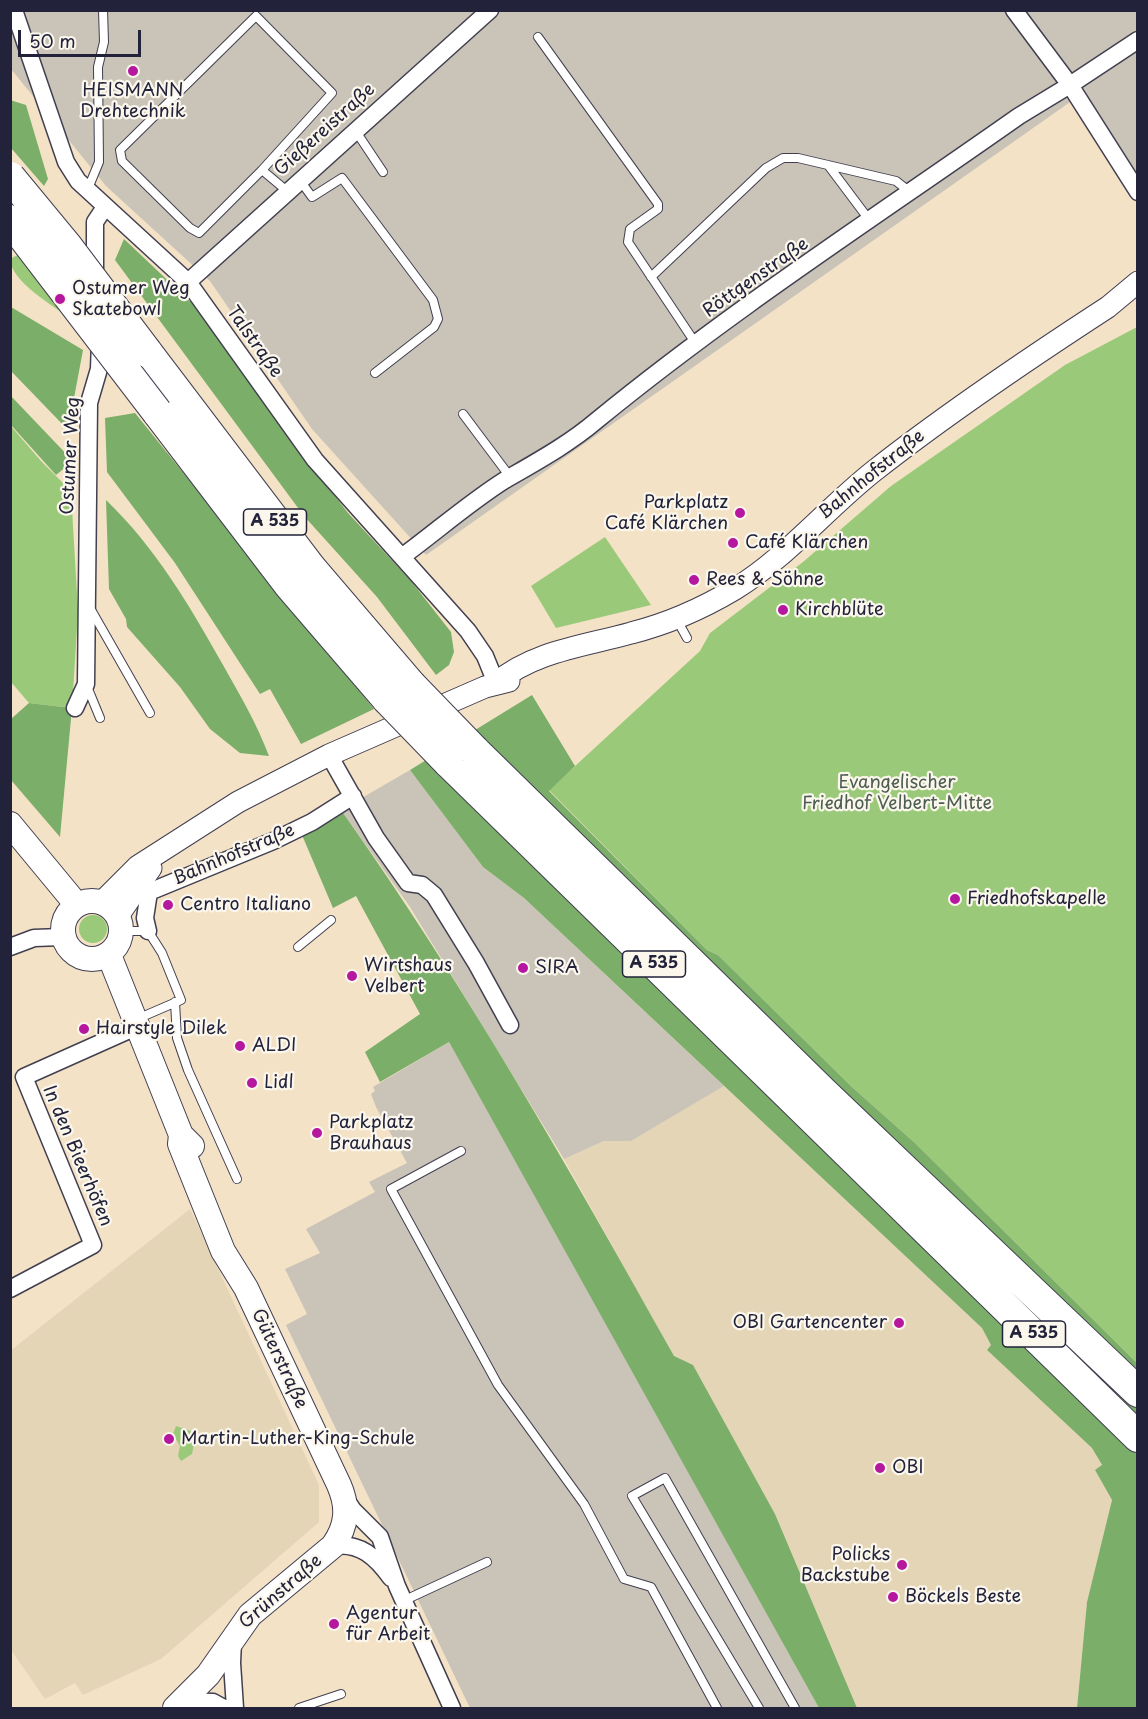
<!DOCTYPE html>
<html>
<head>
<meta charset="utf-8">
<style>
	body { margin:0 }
	#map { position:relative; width:1148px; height:1719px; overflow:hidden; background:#f4e2c7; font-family:"Playpen Sans",sans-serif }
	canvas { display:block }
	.frame { position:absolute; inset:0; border:12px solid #22223b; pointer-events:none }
	.scale { position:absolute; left:18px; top:30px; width:123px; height:27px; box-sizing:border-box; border:3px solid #22223b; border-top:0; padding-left:8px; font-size:18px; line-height:21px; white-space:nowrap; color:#22223b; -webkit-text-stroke:4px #fbf7ec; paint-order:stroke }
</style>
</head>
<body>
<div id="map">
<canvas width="1148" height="1719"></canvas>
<div class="frame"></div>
<div class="scale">50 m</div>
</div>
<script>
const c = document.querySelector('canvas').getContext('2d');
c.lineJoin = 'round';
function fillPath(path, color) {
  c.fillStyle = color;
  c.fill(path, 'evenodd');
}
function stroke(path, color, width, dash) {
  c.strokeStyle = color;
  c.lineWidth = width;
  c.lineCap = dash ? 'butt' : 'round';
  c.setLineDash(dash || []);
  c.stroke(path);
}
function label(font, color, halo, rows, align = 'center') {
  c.font = font + ' "Playpen Sans",sans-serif';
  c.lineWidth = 4.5;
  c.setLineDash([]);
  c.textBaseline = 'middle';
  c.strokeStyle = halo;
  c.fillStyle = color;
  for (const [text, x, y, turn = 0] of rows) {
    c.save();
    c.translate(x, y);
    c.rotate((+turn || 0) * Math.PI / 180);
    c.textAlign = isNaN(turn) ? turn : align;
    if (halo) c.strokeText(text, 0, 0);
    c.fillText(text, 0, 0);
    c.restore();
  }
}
const built = new Path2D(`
	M 724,1086 L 982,1328 L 992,1345 L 987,1350 L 1092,1448 L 1102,1466 L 1095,1470 L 1112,1500 L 1087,1602 L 1077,1708 L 857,1708 L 775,1514 L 693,1365 L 674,1357 L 564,1159 L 604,1141 L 631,1141 Z
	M 190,1209 L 319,1485 L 319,1522 L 161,1659 L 83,1695 L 75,1683 L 45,1699 L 11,1650 L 10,1351 Z`);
const industrial = new Path2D(`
	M 10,11 L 1137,11 L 1137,199 L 1073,100 L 426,555 L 312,429 L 210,281 L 106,186 L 11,69 Z
	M 410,770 L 483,867 L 524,898 L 724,1086 L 631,1141 L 604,1141 L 564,1159 L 410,907 L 341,810 Z
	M 449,1042 L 585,1284 L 819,1708 L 470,1708 L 286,1325 L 307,1314 L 285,1269 L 320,1253 L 306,1229 L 375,1192 L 369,1182 L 407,1163 L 376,1107 L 371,1094 L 375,1091 L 373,1087 Z`);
const green = new Path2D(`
	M 51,237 L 73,320 C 55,307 11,282 10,259 Z
	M 1137,327 L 1137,1363 L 915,1143 L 852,1087 L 718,955 L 707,950 L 549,790 L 700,651 L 710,633 L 803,562 L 891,486 L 1065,365 Z
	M 10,425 L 41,461 L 71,491 L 78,612 L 72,708 L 29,703 L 11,682 Z
	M 605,537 L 651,605 L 556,628 L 531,586 Z
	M79 929a14 14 0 1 1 28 0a14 14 0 1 1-28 0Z
	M 176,1426 L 191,1431 L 195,1439 L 192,1454 L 181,1461 L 178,1456 L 180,1446 L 173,1434 Z`);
const forest = new Path2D(`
	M 10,100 L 26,105 L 48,179 L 44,186 L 11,148 Z
	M 124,239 L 198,309 L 289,436 L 348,513 L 411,581 L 451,632 L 454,652 L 449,665 L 436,675 L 377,597 L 304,516 L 115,260 Z
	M 11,307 L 83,350 L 68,430 L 11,371 Z
	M 10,395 L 73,461 L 56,475 L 11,425 Z
	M 135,413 L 374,709 L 301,744 L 270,689 L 260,694 L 175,563 L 107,472 L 105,418 Z
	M 106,500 C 155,547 190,606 223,665 C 240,695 257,724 269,756 L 240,753 L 210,729 L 180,687 L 127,627 L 126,619 L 109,589 Z
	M 532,695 L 575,766 L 549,791 L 707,950 L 718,955 L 852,1087 L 915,1143 L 1137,1363 L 1137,1708 L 1077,1708 L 1087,1602 L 1112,1500 L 1095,1470 L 1102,1465 L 1092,1448 L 987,1350 L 991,1345 L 982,1328 L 524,898 L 483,867 L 410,770 Z
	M 29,703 L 72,708 L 60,837 L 11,780 L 11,719 Z
	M 341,810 C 464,984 570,1170 674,1356 L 693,1365 L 775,1514 L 857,1708 L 819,1708 L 449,1042 L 380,1082 L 365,1052 L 420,1014 L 356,896 L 333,908 L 302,835 Z`);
const service = new Path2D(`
	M 538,37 L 658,204 L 658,209 L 630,229 L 628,242 L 696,344
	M 355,130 L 383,172
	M 828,165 L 870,221
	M 262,170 L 332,93 L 256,16 L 120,150 L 122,161 L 190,228 L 199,233 L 262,170 L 287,191
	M 299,179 L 312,197 L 342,178 L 433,300 L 438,319 L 434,327 L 375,373
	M 87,191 L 99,162 L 98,67 L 104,42 L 103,10
	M 651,277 L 766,168 L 783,158 L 798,158 L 896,181 L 910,192
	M 463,414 L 511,478
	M 90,608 L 150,713
	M 677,620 L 687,638
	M 86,684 L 100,718
	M 122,931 L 148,931 L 162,953 L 181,1000 L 137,1019
	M 298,947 L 331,920
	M 175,1002 L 177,1038 L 188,1070 L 237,1179
	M 461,1151 L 391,1189 L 498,1385 L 584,1504 L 624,1579 L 651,1587 L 717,1708
	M 403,1601 L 487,1562
	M 299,1708 L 341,1694
	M 759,1708 L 632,1496 L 665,1478 L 795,1708`);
const minor = new Path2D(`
	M 14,10 L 66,162 L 78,181 L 188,282 L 315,460 L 468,631 L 485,656 L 496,683
	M 1014,10 L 1070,85 L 1138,192
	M 95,280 L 95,222 L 105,207
	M 188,282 L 490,10
	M 403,556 C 437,531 470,502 505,480 C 536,462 569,444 596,421 C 730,311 877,216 1019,116 L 1070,85 L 1138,40
	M 75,708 L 86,684 L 89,403 L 99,369 L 100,341
	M 329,755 L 376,838 L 408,883 L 422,885 L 434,895 L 476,963 L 510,1025
	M 148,931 L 145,918 L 149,892 L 273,841 L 312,822 L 353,796
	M 10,947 L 34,938 L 62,937
	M 10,1289 L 93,1245 L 24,1077 L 136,1027
	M 345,1498 L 353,1510 L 380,1537 L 397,1586 L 452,1708
	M 333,1546 C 360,1542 376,1557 391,1578
	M 233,1641 L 232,1663 L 235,1708
	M 184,1701 L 213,1702 L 224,1708`);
const tertiary = new Path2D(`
	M 496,683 C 534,651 585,646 631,633 C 667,624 703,608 735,589 C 786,558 827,508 874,471 C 949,412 1028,359 1108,307 L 1138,282
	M 102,902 L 138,866 L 238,802 L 329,755 L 485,687 L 509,681
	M 118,916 L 151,868`);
const secondary = new Path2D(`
	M 10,824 L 77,905
	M63 930a29 29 0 1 1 58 0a29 29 0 1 1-58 0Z
	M 109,955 L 181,1135 L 192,1146
	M 175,1708 L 208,1675 L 250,1615 L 333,1546 C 347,1526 349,1508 339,1485 L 246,1288 L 223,1251 L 180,1144 L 181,1135`);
const motorway = new Path2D(`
	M 147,352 L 311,568 L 411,685
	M 157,412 L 289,585 L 387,699
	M 474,750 L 823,1092 L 1138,1392
	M 448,762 L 1138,1437`);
const motorwayBridge = new Path2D(`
	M 10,177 L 67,246 L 147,352
	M 10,220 L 157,412
	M 411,685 L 474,750
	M 387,699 L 448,762`);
const markers = [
	[133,71,6,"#b5179e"],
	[60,299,6,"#b5179e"],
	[740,513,6,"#b5179e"],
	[733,543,6,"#b5179e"],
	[694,580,6,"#b5179e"],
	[783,610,6,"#b5179e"],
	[955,899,6,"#b5179e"],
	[168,905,6,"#b5179e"],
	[523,968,6,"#b5179e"],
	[352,976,6,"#b5179e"],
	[84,1029,6,"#b5179e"],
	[240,1046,6,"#b5179e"],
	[252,1083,6,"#b5179e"],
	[317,1133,6,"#b5179e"],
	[899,1323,6,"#b5179e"],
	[169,1439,6,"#b5179e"],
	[880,1468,6,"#b5179e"],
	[902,1565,6,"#b5179e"],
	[893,1597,6,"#b5179e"],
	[334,1624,6,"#b5179e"]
];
const shields = [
	[275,522,63],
	[654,964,63],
	[1034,1334,63]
];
const shieldNames = [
	["A 535",275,522],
	["A 535",654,964],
	["A 535",1034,1334]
];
const poiNames = [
	["HEISMANN",133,91,"center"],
	["Drehtechnik",133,112,"center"],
	["Ostumer Weg",72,289],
	["Skatebowl",72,310],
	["Parkplatz",728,503,"right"],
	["Café Klärchen",728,524,"right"],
	["Café Klärchen",745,543],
	["Rees & Söhne",706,580],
	["Kirchblüte",795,610],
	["Friedhofskapelle",967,899],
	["Centro Italiano",180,905],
	["Wirtshaus",364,966],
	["Velbert",364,987],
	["SIRA",535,968],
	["Hairstyle Dilek",96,1029],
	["ALDI",252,1046],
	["Lidl",264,1083],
	["Parkplatz",329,1123],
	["Brauhaus",329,1144],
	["OBI Gartencenter",887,1323,"right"],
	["Martin-Luther-King-Schule",181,1439],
	["OBI",892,1468],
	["Policks",890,1555,"right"],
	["Backstube",890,1576,"right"],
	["Böckels Beste",905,1597],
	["Agentur",346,1614],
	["für Arbeit",346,1635]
];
const streetNames = [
	["Gießereistraße",325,130,-42],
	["Röttgenstraße",756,278,-35],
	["Talstraße",254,342,55],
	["Ostumer Weg",71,456,-87],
	["Bahnhofstraße",872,475,-39],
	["Bahnhofstraße",234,855,-23],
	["In den Bieerhöfen",77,1156,67],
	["Güterstraße",279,1359,65],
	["Grünstraße",281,1592,-41]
];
const parkNames = [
	["Evangelischer",897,783],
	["Friedhof Velbert-Mitte",897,804]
];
fillPath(built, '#e4d5b7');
fillPath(industrial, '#c9c3b8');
fillPath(green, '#9aca79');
fillPath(forest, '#7bae69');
stroke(service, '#423f50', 10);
stroke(minor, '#423f50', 19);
stroke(tertiary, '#423f50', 23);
stroke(secondary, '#423f50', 26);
stroke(motorway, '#423f50', 32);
stroke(service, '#fff', 8);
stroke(minor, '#fff', 16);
stroke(tertiary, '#fff', 21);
stroke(secondary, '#fff', 24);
stroke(motorway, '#fff', 30);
stroke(motorwayBridge, '#423f50', 32, []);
stroke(motorwayBridge, '#fff', 30);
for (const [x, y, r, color] of markers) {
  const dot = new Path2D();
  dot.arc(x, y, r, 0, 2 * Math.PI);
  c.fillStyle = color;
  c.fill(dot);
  stroke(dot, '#fbf7ec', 2);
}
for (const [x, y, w] of shields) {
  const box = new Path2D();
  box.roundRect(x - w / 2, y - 13, w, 26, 4.5);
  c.fillStyle = '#fbf7ec';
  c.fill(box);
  stroke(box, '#22223b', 1.5);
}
label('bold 16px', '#22223b', null, shieldNames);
label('18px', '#22223b', '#fbf7ec', poiNames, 'left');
label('18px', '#22223b', '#fbf7ec', streetNames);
label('18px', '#4c5d51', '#fbf7ec', parkNames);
</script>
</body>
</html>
